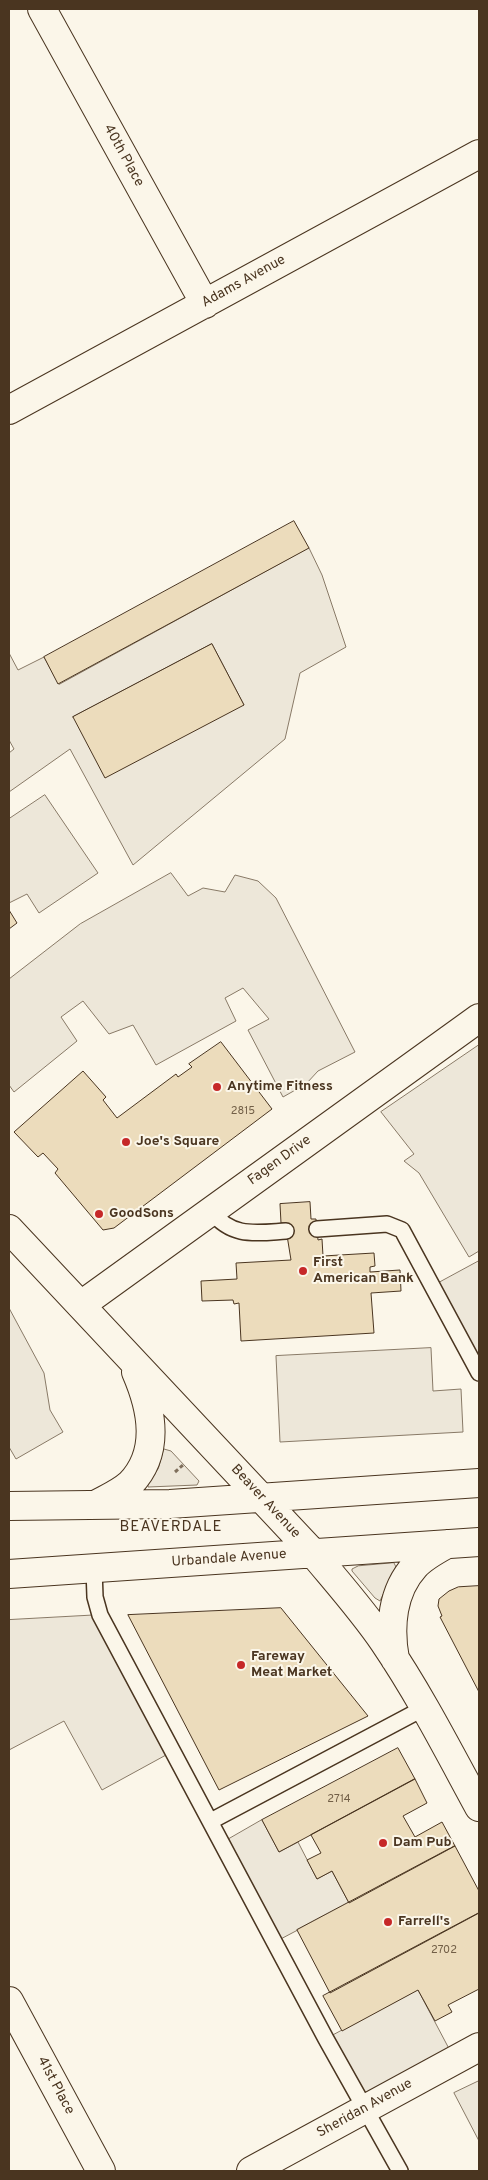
<!DOCTYPE html>
<html>
<head>
<meta charset="utf-8">
<style>
	body { margin:0 }
	#map { position:relative; width:488px; height:2180px; overflow:hidden; background:#fbf6e9; font-family:Overpass,sans-serif }
	canvas { display:block }
	.frame { position:absolute; inset:0; border:10px solid #4a3520; pointer-events:none }
</style>
</head>
<body>
<div id="map">
<canvas width="488" height="2180"></canvas>
<div class="frame"></div>
</div>
<script>
const c = document.querySelector('canvas').getContext('2d');
c.lineJoin = 'round';
function fillPath(path, color) {
  c.fillStyle = color;
  c.fill(path, 'evenodd');
}
function stroke(path, color, width, dash) {
  c.strokeStyle = color;
  c.lineWidth = width;
  c.lineCap = dash ? 'butt' : 'round';
  c.setLineDash(dash || []);
  c.stroke(path);
}
function label(font, color, halo, rows, align = 'center') {
  c.font = font + ' Overpass,sans-serif';
  c.lineWidth = 4;
  c.setLineDash([]);
  c.textBaseline = 'middle';
  c.strokeStyle = halo;
  c.fillStyle = color;
  for (const [text, x, y, turn = 0] of rows) {
    c.save();
    c.translate(x, y);
    c.rotate((+turn || 0) * Math.PI / 180);
    c.textAlign = isNaN(turn) ? turn : align;
    if (halo) c.strokeText(text, 0, 0);
    c.fillText(text, 0, 0);
    c.restore();
  }
}
const parking = new Path2D(`
	M 309,548 L 322,575 L 346,647 L 300,673 L 285,739 L 133,865 L 70,749 L 9,792 L 9,753 L 14,749 L 9,740 L 9,653 L 18,670 L 44,657 L 59,684 ZM 212,644 L 244,705 L 73,717 Z
	M 45,795 L 98,873 L 39,913 L 27,894 L 9,903 L 9,819 Z
	M 171,873 L 188,896 L 203,888 L 225,892 L 235,875 L 258,881 L 276,898 L 355,1052 L 318,1071 L 306,1084 L 283,1097 L 248,1030 L 269,1019 L 243,988 L 225,998 L 236,1021 L 156,1065 L 133,1025 L 109,1034 L 83,1001 L 61,1017 L 77,1041 L 14,1092 L 9,1085 L 9,979 L 80,924 Z
	M 479,1045 L 479,1251 L 469,1257 L 419,1173 L 404,1161 L 414,1154 L 381,1112 Z
	M 479,1261 L 479,1373 L 433,1286 Z
	M 9,1308 L 44,1373 L 50,1410 L 63,1432 L 16,1459 L 9,1447 Z
	M 431,1348 L 433,1391 L 461,1389 L 463,1432 L 280,1442 L 276,1356 Z
	M 164,1449 L 171,1451 L 199,1481 L 197,1485 L 148,1487 L 148,1482 L 158,1469 Z
	M 394,1563 L 396,1567 L 380,1601 L 375,1598 L 352,1571 L 352,1569 L 358,1566 Z
	M 100,1615 L 166,1755 L 102,1790 L 64,1721 L 9,1750 L 9,1620 Z
	M 262,1820 L 279,1852 L 298,1842 L 317,1879 L 332,1871 L 349,1903 L 275,1942 L 222,1843 Z
	M 418,1990 L 455,2060 L 366,2109 L 326,2039 Z
	M 479,2081 L 479,2141 L 454,2093 Z`);
const building = new Path2D(`
	M 294,521 L 309,548 L 58,684 L 44,657 Z
	M 212,644 L 244,705 L 105,778 L 73,717 Z
	M 9,910 L 17,923 L 9,929 Z
	M 221,1042 L 272,1109 L 114,1228 L 103,1230 L 55,1173 L 58,1169 L 43,1153 L 38,1157 L 14,1132 L 83,1071 L 106,1097 L 103,1100 L 117,1118 L 176,1074 L 178,1077 L 192,1067 L 189,1064 Z
	M 310,1202 L 311,1219 L 316,1219 L 318,1240 L 322,1239 L 323,1256 L 374,1253 L 375,1266 L 370,1267 L 370,1272 L 400,1270 L 401,1291 L 371,1293 L 374,1333 L 241,1341 L 239,1303 L 234,1304 L 233,1300 L 202,1301 L 201,1281 L 237,1279 L 236,1263 L 291,1260 L 285,1223 L 281,1223 L 280,1204 Z
	M 479,1586 L 479,1692 L 440,1617 L 442,1616 L 438,1606 L 439,1599 L 449,1591 L 458,1587 Z
	M 281,1608 L 368,1716 L 219,1790 L 128,1615 Z
	M 398,1748 L 415,1779 L 279,1852 L 262,1820 Z
	M 415,1779 L 427,1803 L 403,1816 L 415,1837 L 442,1822 L 455,1846 L 349,1903 L 332,1871 L 317,1879 L 307,1860 L 321,1853 L 311,1835 Z
	M 455,1846 L 479,1891 L 479,1913 L 330,1993 L 297,1930 Z
	M 479,1913 L 479,1989 L 448,2005 L 452,2012 L 435,2021 L 418,1990 L 342,2031 L 323,1996 Z`);
const path = new Path2D(`
	M 175,1472 L 183,1465`);
const lane = new Path2D(`
	M 211,1211 C 232,1238 255,1233 286,1231
	M 317,1229 L 387,1224 L 402,1230 L 479,1373
	M 94,1569 L 95,1597 L 100,1615 L 326,2039 L 400,2171
	M 211,1821 L 424,1708`);
const street = new Path2D(`
	M 42,9 L 205,304
	M 9,410 L 479,154
	M 81,1305 L 479,1018
	M 9,2001 L 101,2171
	M 251,2171 L 479,2047`);
const secondary = new Path2D(`
	M 9,1229 L 313,1553 C 337,1582 363,1611 384,1642 C 420,1695 449,1752 479,1807
	M 97,1504 C 108,1498 120,1493 130,1484 C 161,1452 152,1409 136,1372
	M 9,1506 L 170,1504 L 479,1483
	M 9,1574 L 479,1542
	M 395,1659 C 389,1627 392,1591 415,1566 C 423,1557 436,1550 447,1544`);
const markers = [
	[217,1087,5,"#c62828"],
	[126,1142,5,"#c62828"],
	[99,1214,5,"#c62828"],
	[303,1271,5,"#c62828"],
	[241,1665,5,"#c62828"],
	[383,1843,5,"#c62828"],
	[388,1922,5,"#c62828"]
];
const numberNames = [
	["2815",243,1112],
	["2714",339,1800],
	["2702",444,1951]
];
const streetNames = [
	["40th Place",123,156,61],
	["Adams Avenue",244,282,-29],
	["Fagen Drive",280,1161,-36],
	["Beaver Avenue",265,1502,47],
	["Urbandale Avenue",229,1559,-4],
	["41st Place",55,2086,62],
	["Sheridan Avenue",365,2109,-29]
];
const poiNames = [
	["Anytime Fitness",227,1087],
	["Joe's Square",136,1142],
	["GoodSons",109,1214],
	["First",313,1263],
	["American Bank",313,1279],
	["Fareway",251,1657],
	["Meat Market",251,1673],
	["Dam Pub",393,1843],
	["Farrell's",398,1922]
];
const neighbourhoodNames = [
	["BEAVERDALE",171,1528]
];
fillPath(parking, '#ede7d9');
stroke(parking, '#887966', 1);
fillPath(building, '#ecdcbc');
stroke(building, '#4a3520', 1);
stroke(lane, '#4a3520', 18);
stroke(street, '#4a3520', 30);
stroke(secondary, '#4a3520', 30);
stroke(path, '#7f6f5c', 3, [4, 2.5]);
stroke(lane, '#fbf6e9', 15);
stroke(street, '#fbf6e9', 28);
stroke(secondary, '#fbf6e9', 28);
for (const [x, y, r, color] of markers) {
  const dot = new Path2D();
  dot.arc(x, y, r, 0, 2 * Math.PI);
  c.fillStyle = color;
  c.fill(dot);
  stroke(dot, '#fbf6e9', 2);
}
label('11px', '#725f47', null, numberNames);
label('14px', '#4a3520', '#fbf6e9', streetNames);
label('bold 14px', '#4a3520', '#fbf6e9', poiNames, 'left');
c.letterSpacing = '1px';
label('15px', '#4a3520', '#fbf6e9', neighbourhoodNames);
c.letterSpacing = '0px';
</script>
</body>
</html>
